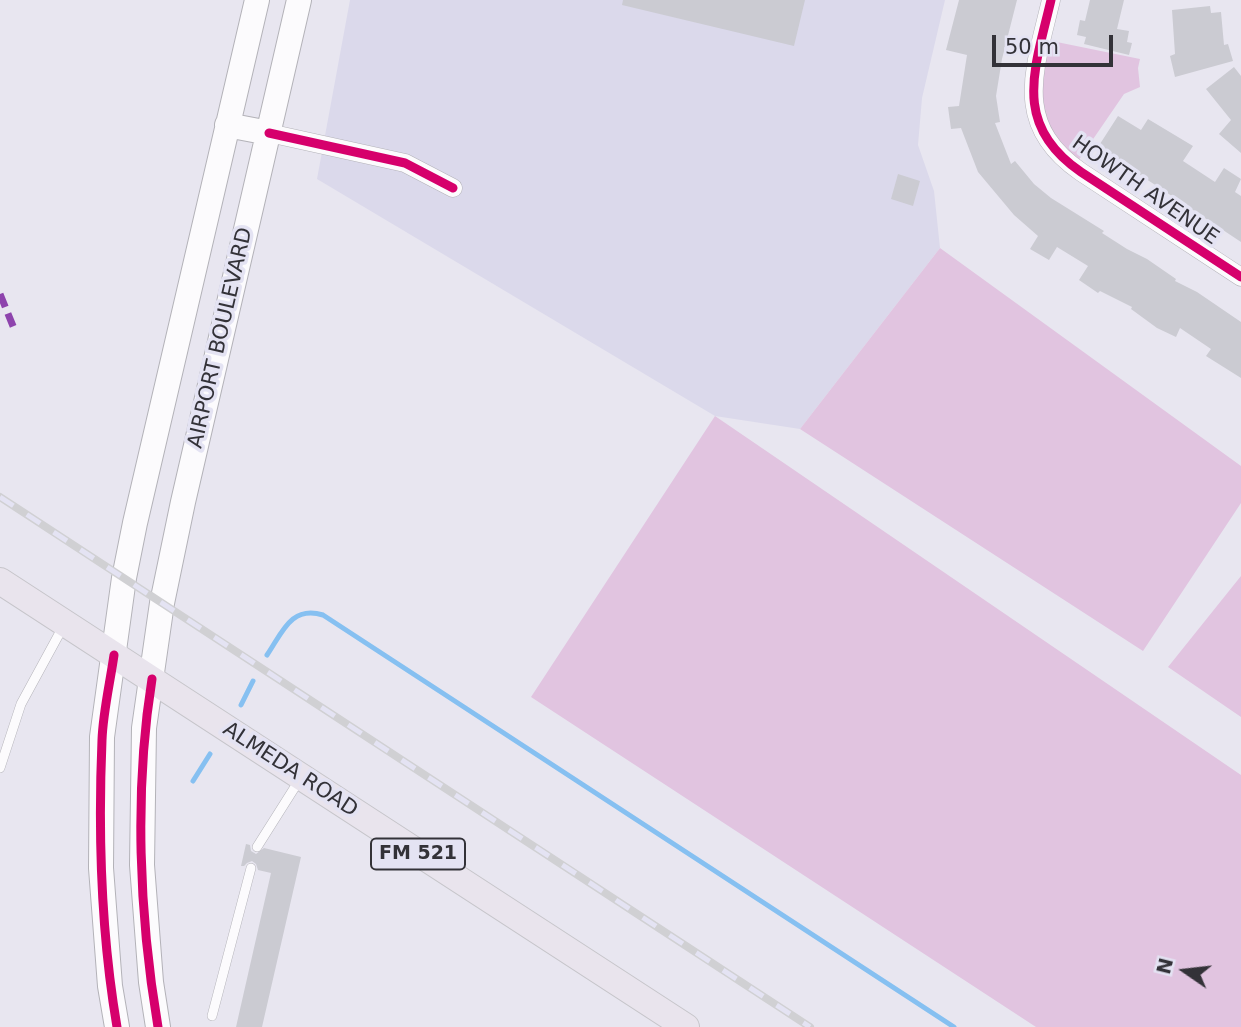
<!DOCTYPE html>
<html>
<head>
<meta charset="utf-8">
<style>
	body { margin:0 }
	#map { position:relative; width:1241px; height:1027px; overflow:hidden; background:#e8e6f0; font-family:"DejaVu Sans",sans-serif }
	canvas { display:block }
	.north { position:absolute; left:1150px; top:936px; width:70px; height:70px; -webkit-text-stroke:5px #e4e3f3; paint-order:stroke; rotate:284deg; font-size:19px; font-weight:700; line-height:28px; text-align:center; color:#333238 }
	.north::after { content:''; display:block; margin:auto; width:24px; height:32px; background:#333238; clip-path:polygon(50% 0,100% 100%,50% 72%,0 100%) }
	.scale { position:absolute; left:992px; top:35px; width:121px; height:32px; box-sizing:border-box; border:4px solid #333238; border-top:0; padding-left:9px; font-size:21px; line-height:24px; white-space:nowrap; color:#333238; -webkit-text-stroke:5px #e4e3f3; paint-order:stroke }
</style>
</head>
<body>
<div id="map">
<canvas width="1241" height="1027"></canvas>
<div class="north">N</div>
<div class="scale">50 m</div>
</div>
<script>
const c = document.querySelector('canvas').getContext('2d');
c.lineJoin = 'round';
function fillPath(path, color) {
  c.fillStyle = color;
  c.fill(path, 'evenodd');
}
function stroke(path, color, width, dash) {
  c.strokeStyle = color;
  c.lineWidth = width;
  c.lineCap = dash ? 'butt' : 'round';
  c.setLineDash(dash || []);
  c.stroke(path);
}
function label(font, color, halo, rows, align = 'center') {
  c.font = font + ' "DejaVu Sans",sans-serif';
  c.lineWidth = 7;
  c.setLineDash([]);
  c.textBaseline = 'middle';
  c.strokeStyle = halo;
  c.fillStyle = color;
  for (const [text, x, y, turn = 0] of rows) {
    c.save();
    c.translate(x, y);
    c.rotate((+turn || 0) * Math.PI / 180);
    c.textAlign = isNaN(turn) ? turn : align;
    if (halo) c.strokeText(text, 0, 0);
    c.fillText(text, 0, 0);
    c.restore();
  }
}
const built = new Path2D(`
	M 350,0 L 945,0 L 922,98 L 918,145 L 934,191 L 940,248 L 800,429 L 715,416 L 317,179 Z`);
const green = new Path2D(`
	M 1042,39 L 1140,59 L 1138,68 L 1140,87 L 1124,94 L 1074,167 L 1040,125 Z
	M 940,248 L 1241,466 L 1241,503 L 1143,651 L 800,429 Z
	M 715,416 L 1241,775 L 1241,1027 L 1036,1027 L 531,697 Z
	M 1241,576 L 1241,717 L 1168,667 Z`);
const stream = new Path2D(`
	M 267,655 C 282,633 291,605 323,615 L 954,1027
	M 241,705 L 253,681
	M 193,781 L 210,754`);
const building = new Path2D(`
	M 623,0 L 805,0 L 794,46 L 622,5 Z
	M 959,0 L 1017,0 L 1002,59 L 996,96 L 1000,122 L 995,123 L 1011,164 L 1015,161 L 1034,184 L 1051,198 L 1104,231 L 1102,233 L 1127,249 L 1147,259 L 1176,279 L 1175,281 L 1197,292 L 1241,322 L 1241,378 L 1206,356 L 1211,349 L 1180,328 L 1176,337 L 1157,328 L 1131,309 L 1132,307 L 1100,291 L 1098,293 L 1079,280 L 1088,266 L 1057,247 L 1049,260 L 1030,249 L 1038,236 L 1014,215 L 978,172 L 961,128 L 951,129 L 948,107 L 959,106 L 967,55 L 946,50 Z
	M 1090,0 L 1124,0 L 1117,29 L 1129,31 L 1127,42 L 1132,43 L 1129,55 L 1084,44 L 1086,37 L 1077,35 L 1080,20 L 1085,21 Z
	M 1210,6 L 1211,13 L 1221,12 L 1224,45 L 1228,44 L 1233,61 L 1175,77 L 1170,56 L 1175,54 L 1172,10 Z
	M 1234,67 L 1241,76 L 1241,153 L 1219,134 L 1231,120 L 1206,89 Z
	M 1118,116 L 1141,130 L 1148,119 L 1193,146 L 1183,161 L 1215,182 L 1224,168 L 1241,179 L 1235,192 L 1241,196 L 1241,242 L 1098,147 Z
	M 898,174 L 920,181 L 913,206 L 891,199 Z
	M 246,844 L 250,845 L 251,851 L 256,854 L 264,848 L 301,857 L 262,1027 L 236,1027 L 271,873 L 258,870 L 256,864 L 252,861 L 247,863 L 244,866 L 241,866 Z`);
const lane = new Path2D(`
	M 0,768 L 21,704 L 64,625
	M 257,847 L 300,779
	M 212,1016 L 251,868`);
const street = new Path2D(`
	M 1051,0 C 1035,69 1011,124 1081,172 L 1241,277
	M 269,133 L 405,163 L 453,188`);
const secondary = new Path2D(`
	M 227,125 L 269,133
	M 117,1027 L 110,986 L 101,868 L 102,737 L 124,578 L 135,523 L 257,0
	M 158,1027 L 151,982 L 142,865 L 144,728 L 162,603 L 183,502 L 299,0`);
const primary = new Path2D(`
	M 0,581 L 686,1027`);
const rail = new Path2D(`
	M 0,497 L 810,1027`);
const quiet = new Path2D(`
	M 0,294 L 15,331`);
const cycleway = new Path2D(`
	M 1051,0 C 1035,69 1011,124 1081,172 L 1241,277
	M 269,133 L 405,163 L 453,188
	M 114,655 C 110,683 103,712 102,740 C 98,835 101,933 117,1027
	M 152,679 C 134,791 139,915 158,1027`);
const shields = [
	[418,854,94]
];
const shieldNames = [
	["FM 521",418,854]
];
const streetNames = [
	["HOWTH AVENUE",1145,191,35],
	["AIRPORT BOULEVARD",221,338,-77],
	["ALMEDA ROAD",290,770,33]
];
fillPath(built, '#dbd9eb');
fillPath(green, '#e1c4e0');
stroke(stream, '#86c0f1', 5);
fillPath(building, '#cbcbd2');
stroke(lane, '#b3b2b8', 10);
stroke(street, '#b3b2b8', 19);
stroke(secondary, '#b3b2b8', 26);
stroke(primary, '#c6c5ca', 28);
stroke(lane, '#fcfbfd', 9);
stroke(street, '#fcfbfd', 18);
stroke(secondary, '#fcfbfd', 24);
stroke(primary, '#e9e4ed', 26);
stroke(rail, '#d0d0d3', 8);
stroke(rail, '#e4e3f3', 5, [16]);
stroke(quiet, '#8e44ad', 7, [14, 7]);
stroke(cycleway, '#d6006c', 9);
for (const [x, y, w] of shields) {
  const box = new Path2D();
  box.roundRect(x - w / 2, y - 15.5, w, 31, 5);
  c.fillStyle = '#e4e3f3';
  c.fill(box);
  stroke(box, '#333238', 2);
}
label('bold 19px', '#333238', null, shieldNames);
label('21px', '#333238', '#e4e3f3', streetNames);
</script>
</body>
</html>
